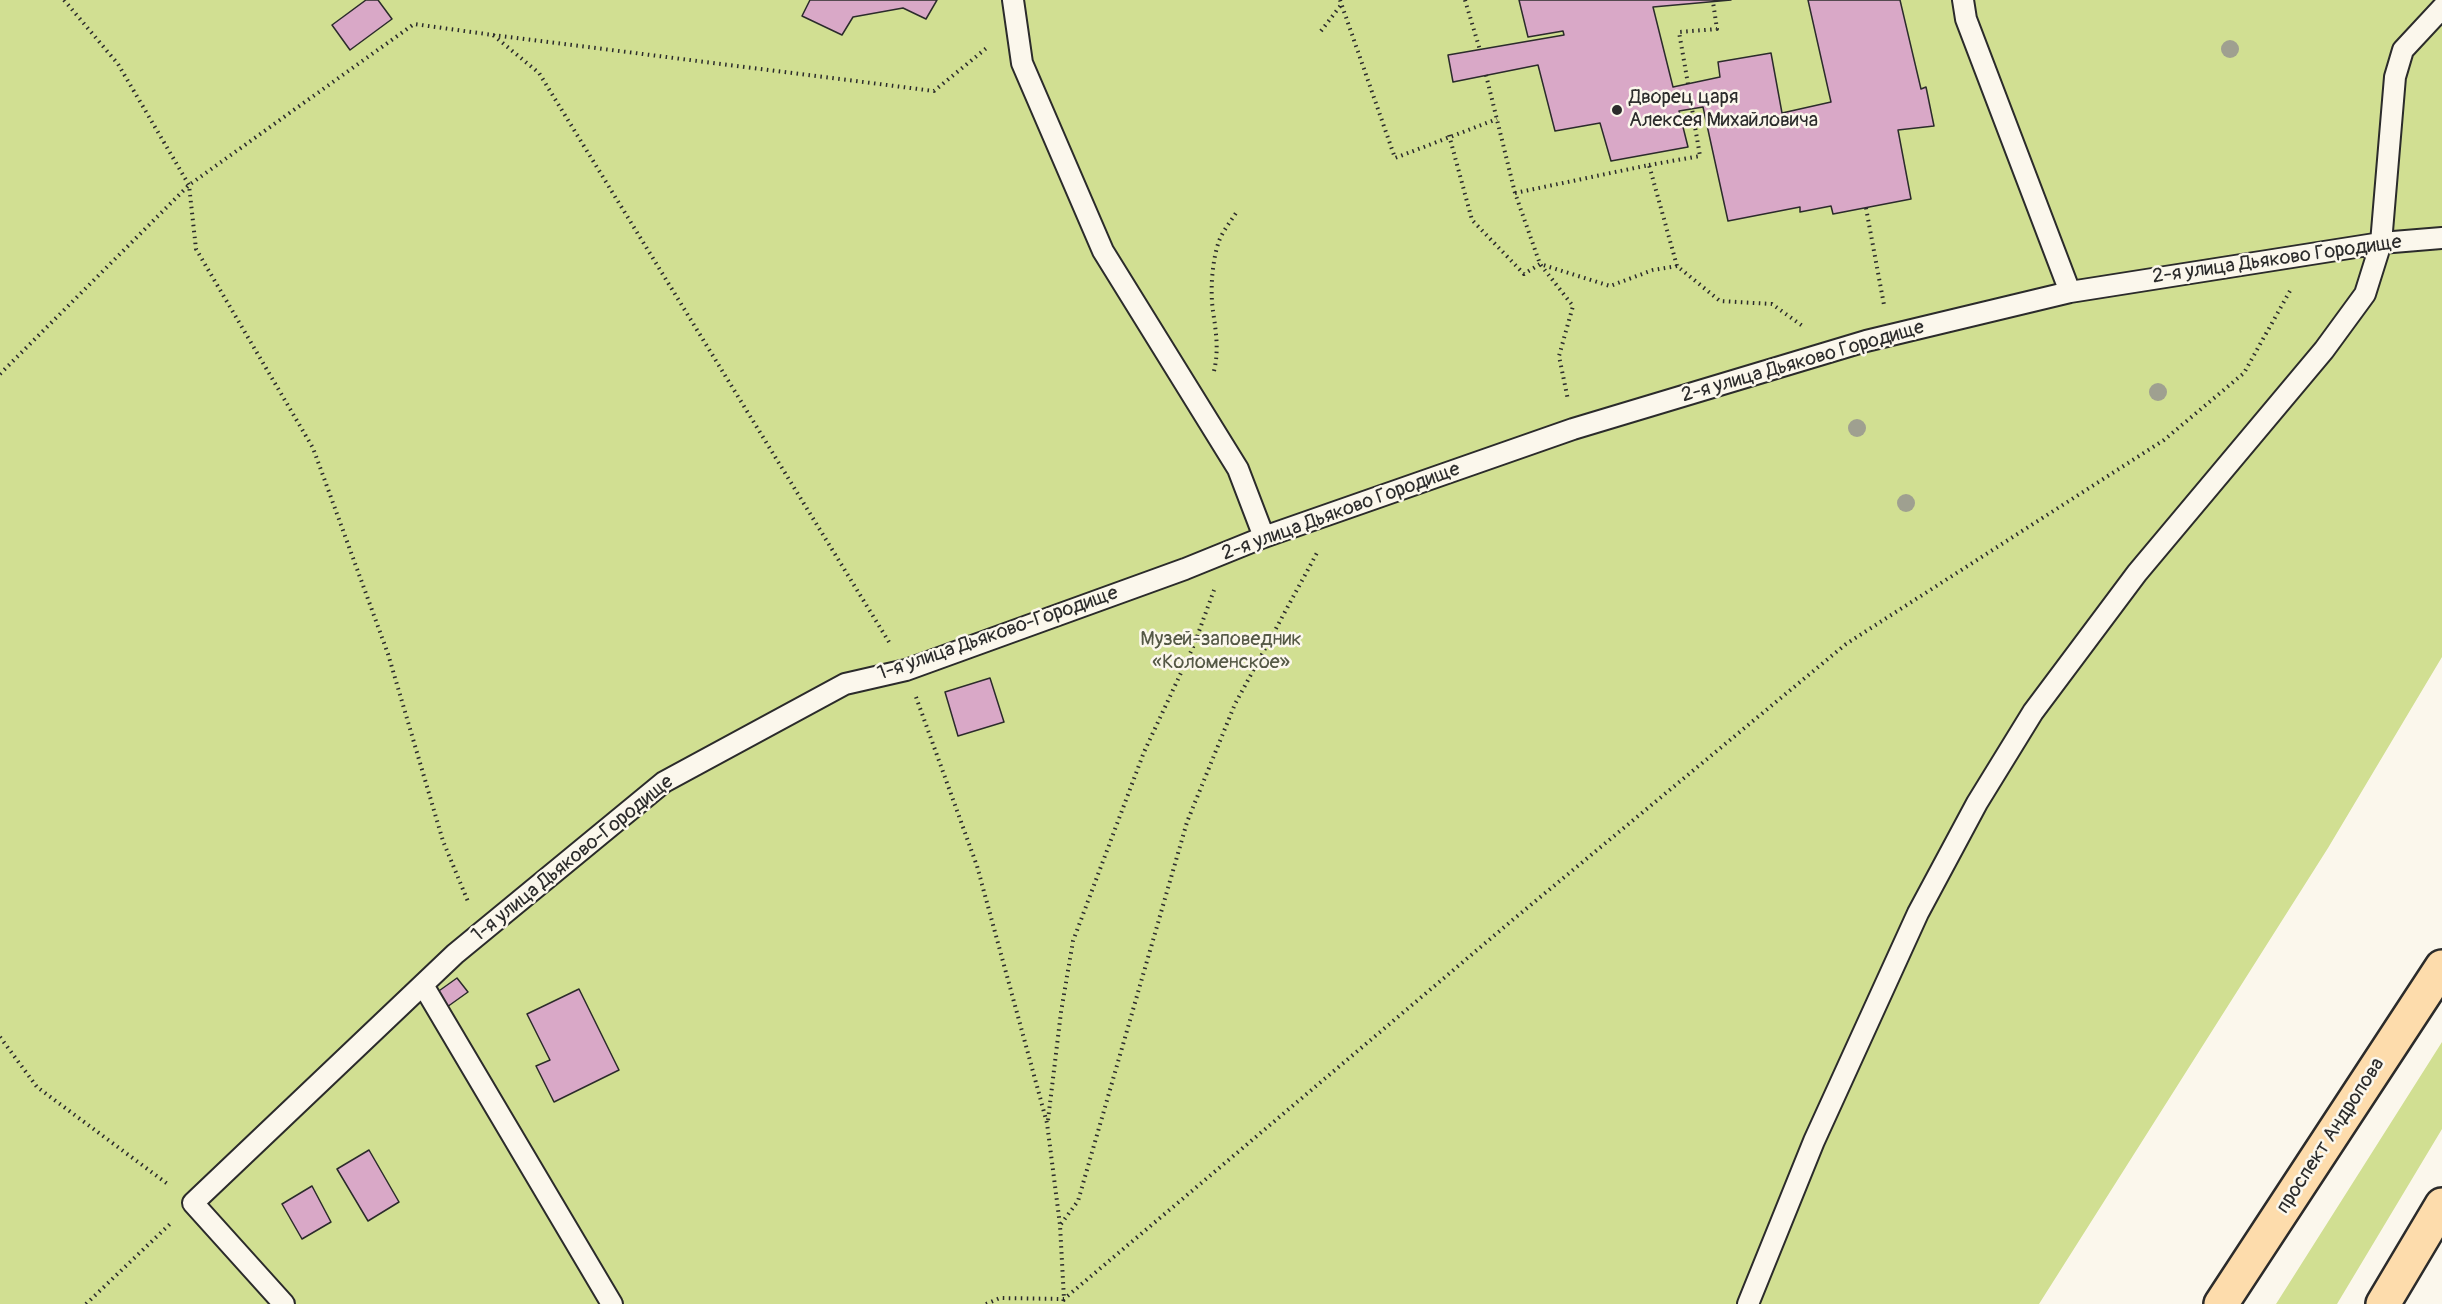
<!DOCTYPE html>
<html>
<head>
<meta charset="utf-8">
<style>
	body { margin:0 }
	canvas { display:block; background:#fbf7ec }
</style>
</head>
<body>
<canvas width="2442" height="1304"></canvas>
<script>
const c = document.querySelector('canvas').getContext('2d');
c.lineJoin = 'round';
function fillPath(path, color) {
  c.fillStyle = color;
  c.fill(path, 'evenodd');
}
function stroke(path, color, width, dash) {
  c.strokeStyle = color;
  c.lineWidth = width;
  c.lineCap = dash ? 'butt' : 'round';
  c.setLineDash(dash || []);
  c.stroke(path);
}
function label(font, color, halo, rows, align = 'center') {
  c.font = font + ' Pangolin,sans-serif';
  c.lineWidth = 5;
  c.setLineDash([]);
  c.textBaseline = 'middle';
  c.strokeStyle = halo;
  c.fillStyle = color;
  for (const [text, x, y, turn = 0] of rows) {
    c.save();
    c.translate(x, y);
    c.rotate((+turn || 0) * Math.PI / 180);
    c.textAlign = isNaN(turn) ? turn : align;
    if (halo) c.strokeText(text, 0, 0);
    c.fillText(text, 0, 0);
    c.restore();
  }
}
const green = new Path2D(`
	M 0,0 L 2442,0 L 2442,657 L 2328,848 L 2039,1304 L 0,1304 Z
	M 2442,1042 L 2442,1129 L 2337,1304 L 2276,1304 Z`);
const building = new Path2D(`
	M 366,0 L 378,0 L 392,19 L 350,50 L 332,25 Z
	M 810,0 L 937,0 L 926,19 L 903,8 L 853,17 L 842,35 L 802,16 Z
	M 1519,0 L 1731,0 L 1653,7 L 1673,87 L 1720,77 L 1718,62 L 1771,53 L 1782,113 L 1831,102 L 1808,0 L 1900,0 L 1921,89 L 1926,87 L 1934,126 L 1898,130 L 1911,199 L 1833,214 L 1831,206 L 1800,212 L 1800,207 L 1728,221 L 1703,107 L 1679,111 L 1688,147 L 1611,161 L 1600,123 L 1555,131 L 1538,65 L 1453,82 L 1448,55 L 1564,35 L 1563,31 L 1528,37 Z
	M 990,678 L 1004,722 L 958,736 L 945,692 Z
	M 457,978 L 468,992 L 447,1007 L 436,993 Z
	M 579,989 L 619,1070 L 554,1102 L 536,1066 L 550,1060 L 527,1014 Z
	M 369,1150 L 399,1202 L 368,1221 L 337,1169 Z
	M 312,1186 L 331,1222 L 302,1239 L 282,1204 Z`);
const path = new Path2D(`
	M 64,0 L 118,64 L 189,185 L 196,249 L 313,448 L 388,654 L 443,841 L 469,904
	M 1340,0 L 1395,158 L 1497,119
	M 1465,0 L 1480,50
	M 1321,31 L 1341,5
	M 493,35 L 934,91 L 989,46
	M 1486,75 L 1515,193 L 1540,264 L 1573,306 L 1559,356 L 1568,400
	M 1688,84 L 1679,32 L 1717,29 L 1713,2
	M 1449,135 L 1472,220 L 1524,274 L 1540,264 L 1610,286 L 1653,270 L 1677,266
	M 1649,165 L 1700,156 L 1692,109
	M 1515,193 L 1649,165 L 1677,266 L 1720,301 L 1772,304 L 1804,327
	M 1866,208 L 1884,305
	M 1214,371 C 1219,350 1216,332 1213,311 C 1210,291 1212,261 1219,241 C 1223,231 1230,222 1236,213
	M 0,374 L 189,185 L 414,24 L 493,35 L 539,73 L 889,642
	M 916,697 L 977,866 L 1047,1123 L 1060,1225 L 1064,1299 L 1062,1304
	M 0,1037 L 37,1087 L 169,1185
	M 1048,1120 L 1061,1012 L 1073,941 L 1144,752 L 1194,645 L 1214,590
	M 1061,1224 L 1078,1201 L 1187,822 L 1235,704 L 1318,551
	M 86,1304 L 170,1224
	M 986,1304 L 1000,1298 L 1064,1299 L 1515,918 L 1846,644 L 2164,440 L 2244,373 L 2291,289`);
const lane = new Path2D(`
	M 1013,0 L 1022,63 L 1103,251 L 1238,469 L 1264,537
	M 1963,0 L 1966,19 L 2070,292
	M 423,985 L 612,1304
	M 284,1304 L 193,1203 L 455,954 L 664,782 L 845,684 L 906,670 L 1185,569 L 1264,537 L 1573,429 L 1866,341 L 2070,292 L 2381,243 L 2442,238
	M 1748,1304 L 1814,1141 L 1918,913 L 1977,803 L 2033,712 L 2137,573 L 2324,350 L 2365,294 L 2381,243 L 2395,77 L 2403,50 L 2442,8`);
const primary = new Path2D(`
	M 2221,1304 L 2442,967
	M 2383,1304 L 2442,1205`);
const trees = [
	[2230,49],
	[2158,392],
	[1857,428],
	[1906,503]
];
const markers = [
	[1617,110,6,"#2b2b2b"]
];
const poiNames = [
	["Дворец царя",1629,98],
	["Алексея Михайловича",1629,121]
];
const streetNames = [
	["2-я улица Дьяково Городище",2277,260,-8],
	["2-я улица Дьяково Городище",1803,362,-16],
	["2-я улица Дьяково Городище",1341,512,-20],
	["1-я улица Дьяково-Городище",998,634,-19],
	["1-я улица Дьяково-Городище",573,859,-39],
	["проспект Андропова",2331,1136,-57]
];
const parkNames = [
	["Музей-заповедник",1221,640],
	["«Коломенское»",1221,663]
];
fillPath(green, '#d1df92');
fillPath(building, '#d9a8c7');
stroke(building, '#2b2b2b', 1.5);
stroke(lane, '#2b2b2b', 24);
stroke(primary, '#2b2b2b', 38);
stroke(path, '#2b2b2b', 4, [1.5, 4.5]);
stroke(lane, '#fbf7ec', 20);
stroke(primary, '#fddcac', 33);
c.fillStyle = '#9fa090';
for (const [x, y] of trees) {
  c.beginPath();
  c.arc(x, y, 9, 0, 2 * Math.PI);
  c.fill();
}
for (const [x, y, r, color] of markers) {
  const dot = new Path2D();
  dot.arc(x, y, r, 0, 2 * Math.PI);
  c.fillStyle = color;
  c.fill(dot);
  stroke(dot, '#fbf7ec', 2);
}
label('20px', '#2b2b2b', '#fbf7ec', poiNames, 'left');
label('20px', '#2b2b2b', '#fbf7ec', streetNames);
label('20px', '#545845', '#fbf7ec', parkNames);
</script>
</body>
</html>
